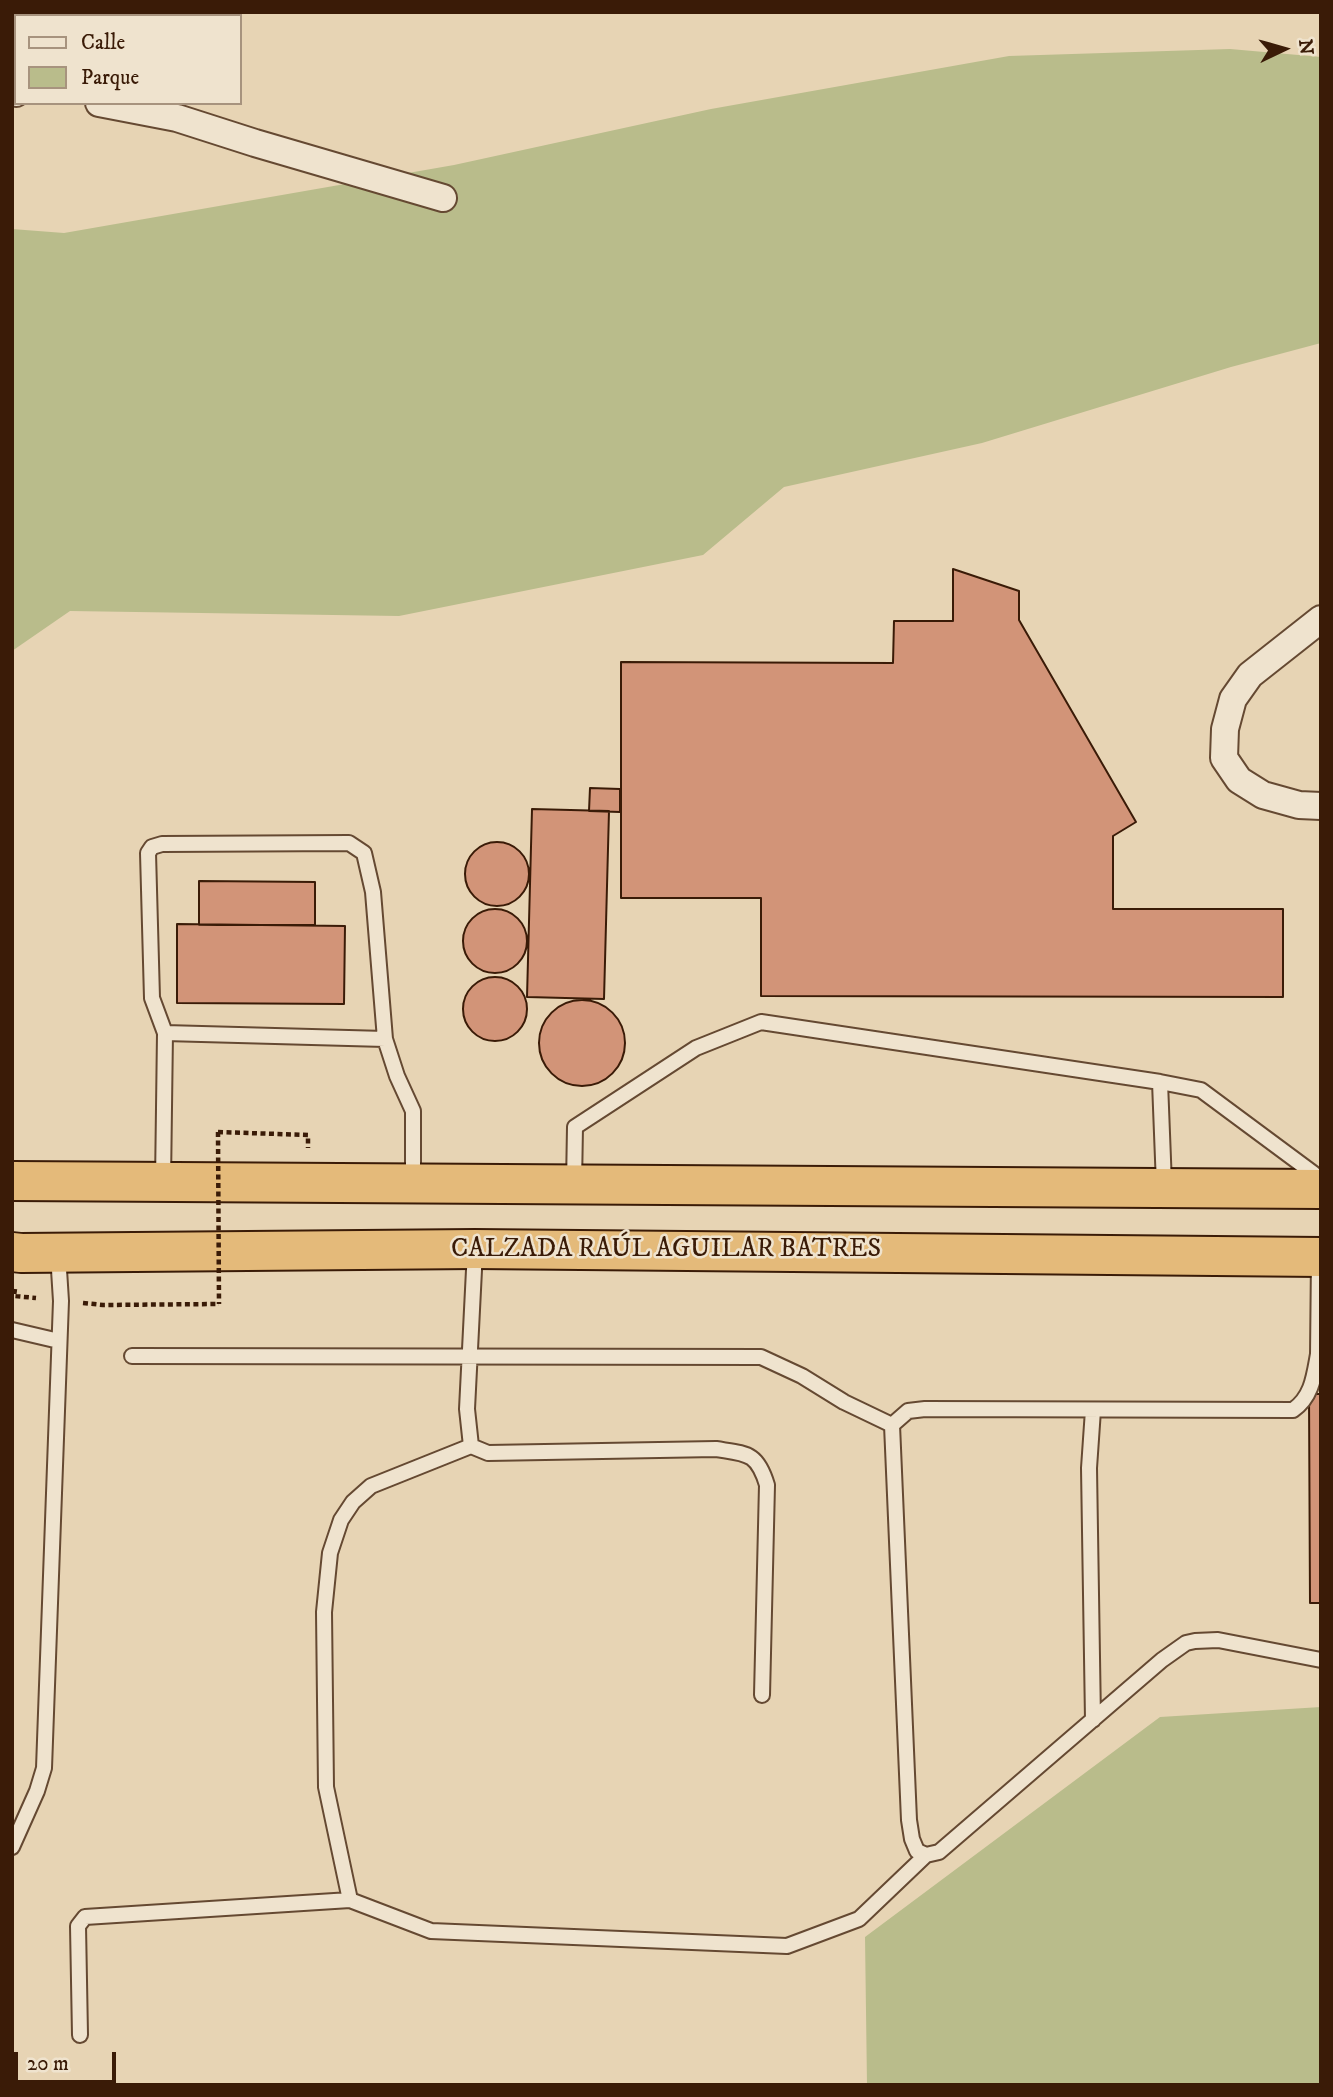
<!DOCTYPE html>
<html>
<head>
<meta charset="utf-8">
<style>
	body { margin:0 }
	#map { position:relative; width:1333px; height:2097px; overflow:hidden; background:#e7d4b4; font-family:"IM FELL DW Pica",serif }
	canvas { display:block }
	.frame { position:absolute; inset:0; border:14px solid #3a1b07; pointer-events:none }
	.legend { position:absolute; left:14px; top:14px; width:228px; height:91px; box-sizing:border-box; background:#efe3ce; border:2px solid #a7937e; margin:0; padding:9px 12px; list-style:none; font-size:21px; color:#3a1b07 }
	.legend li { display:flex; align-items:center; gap:14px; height:35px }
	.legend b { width:35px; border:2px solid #a7937e }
	.north { position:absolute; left:1249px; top:14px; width:70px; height:70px; -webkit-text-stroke:5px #efe3ce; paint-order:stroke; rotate:85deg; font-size:19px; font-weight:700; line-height:28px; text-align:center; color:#3a1b07 }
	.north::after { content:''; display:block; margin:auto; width:24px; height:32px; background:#3a1b07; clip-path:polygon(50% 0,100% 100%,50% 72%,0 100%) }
	.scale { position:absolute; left:14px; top:2052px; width:102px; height:32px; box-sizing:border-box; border:4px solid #3a1b07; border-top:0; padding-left:9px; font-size:21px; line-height:24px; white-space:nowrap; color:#3a1b07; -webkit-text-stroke:5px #efe3ce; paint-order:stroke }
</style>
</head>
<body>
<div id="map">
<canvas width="1333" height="2097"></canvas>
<div class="frame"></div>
<ul class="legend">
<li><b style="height:9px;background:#efe3ce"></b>Calle</li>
<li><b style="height:19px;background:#b9bc8b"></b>Parque</li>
</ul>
<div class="north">N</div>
<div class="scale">20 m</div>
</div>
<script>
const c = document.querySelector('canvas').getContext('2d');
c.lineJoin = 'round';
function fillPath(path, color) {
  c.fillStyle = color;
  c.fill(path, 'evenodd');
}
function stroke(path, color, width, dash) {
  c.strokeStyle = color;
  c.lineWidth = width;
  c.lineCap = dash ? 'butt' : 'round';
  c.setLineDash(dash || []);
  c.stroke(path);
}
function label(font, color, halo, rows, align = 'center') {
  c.font = font + ' "IM FELL DW Pica",serif';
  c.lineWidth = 5;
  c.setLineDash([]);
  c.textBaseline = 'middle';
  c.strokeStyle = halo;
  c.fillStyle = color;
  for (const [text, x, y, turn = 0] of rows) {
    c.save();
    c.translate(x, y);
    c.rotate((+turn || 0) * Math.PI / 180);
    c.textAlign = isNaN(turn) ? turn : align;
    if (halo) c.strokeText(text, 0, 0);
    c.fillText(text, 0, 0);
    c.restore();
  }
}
const green = new Path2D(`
	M 1230,49 L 1321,57 L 1321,343 L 1231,367 L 982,443 L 784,487 L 703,555 L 399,616 L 70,611 L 12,651 L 12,229 L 64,233 L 454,165 L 711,109 L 1009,56 Z
	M 1321,1707 L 1321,2085 L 867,2085 L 865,1937 L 1160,1717 Z`);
const building = new Path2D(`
	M 953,569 L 1019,591 L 1019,620 L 1136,822 L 1113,836 L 1113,909 L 1283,909 L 1283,997 L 761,996 L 761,898 L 621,898 L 621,662 L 893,663 L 894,621 L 953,621 Z
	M 590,788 L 620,789 L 620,812 L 589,811 Z
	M 532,809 L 609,811 L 604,999 L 527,997 Z
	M465 874a32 32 0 1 1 64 0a32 32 0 1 1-64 0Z
	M 199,881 L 315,882 L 315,925 L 199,925 Z
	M463 941a32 32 0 1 1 64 0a32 32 0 1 1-64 0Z
	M 177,924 L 345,926 L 344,1004 L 177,1003 Z
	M463 1009a32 32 0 1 1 64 0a32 32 0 1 1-64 0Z
	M539 1043a43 43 0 1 1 86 0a43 43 0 1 1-86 0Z
	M 1309,1394 L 1321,1394 L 1321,1603 L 1310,1603 Z`);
const path = new Path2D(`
	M 218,1132 L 308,1135 L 308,1148
	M 15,1289 L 14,1296 L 36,1298
	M 83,1303 L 103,1305 L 219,1304`);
const lane = new Path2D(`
	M 385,1039 L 165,1033 L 152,998 L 148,853 L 152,847 L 162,844 L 349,843 L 364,853 L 373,892 L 385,1039 L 397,1076 L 413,1111 L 413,1183
	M 1160,1082 L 1164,1185
	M 163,1182 L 165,1033
	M 574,1184 L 575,1127 L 696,1048 L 761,1022 L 1160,1082 L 1201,1090 L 1321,1179
	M 475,1250 L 467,1409 L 471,1446 L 488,1453 L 716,1449 C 747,1454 757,1452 767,1485 L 762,1695
	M 12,1330 L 59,1341
	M 1318,1354 L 1319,1258
	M 132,1356 L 761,1357 L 802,1376 L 844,1402 L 892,1425 L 908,1411 L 925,1409 L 1293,1410 C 1312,1397 1314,1376 1318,1354 L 1321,1354
	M 1093,1410 L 1089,1468 L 1093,1720
	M 892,1425 L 909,1820 L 912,1839 L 917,1851 L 926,1855 L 939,1852 L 1162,1660 L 1186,1643 L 1195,1641 L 1218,1640 L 1321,1660
	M 471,1446 L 371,1486 L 353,1502 L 341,1520 L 330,1553 L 324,1612 L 326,1787 L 350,1900 L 431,1931 L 787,1946 L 859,1919 L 926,1855
	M 12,1847 L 37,1791 L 44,1768 L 61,1301 L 58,1254
	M 80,2035 L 78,1926 L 85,1917 L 350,1900`);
const street = new Path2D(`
	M 12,92 L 16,93
	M 99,103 L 177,118 L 255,143 L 443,198
	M 1321,619 L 1250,675 L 1233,699 L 1225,729 L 1224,758 L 1239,780 L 1263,795 L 1299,805 L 1321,806`);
const highway = new Path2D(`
	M 12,1181 L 1321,1189
	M 12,1252 L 21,1253 L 475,1249 L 1321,1257`);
const pathBridge = new Path2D(`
	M 218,1132 L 219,1304`);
const streetNames = [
	["CALZADA RAÚL AGUILAR BATRES",666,1251]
];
fillPath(green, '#b9bc8b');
fillPath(building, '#d29478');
stroke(building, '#3a1b07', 2);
stroke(lane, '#654932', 18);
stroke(street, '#654932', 30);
stroke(highway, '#3a1b07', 42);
stroke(path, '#3a1b07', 4.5, [5, 3.5]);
stroke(lane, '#efe3ce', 14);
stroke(street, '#efe3ce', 26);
stroke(highway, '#e4ba7a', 38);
stroke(pathBridge, '#3a1b07', 4.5, [5, 3.5]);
label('26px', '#3a1b07', '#efe3ce', streetNames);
</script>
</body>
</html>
